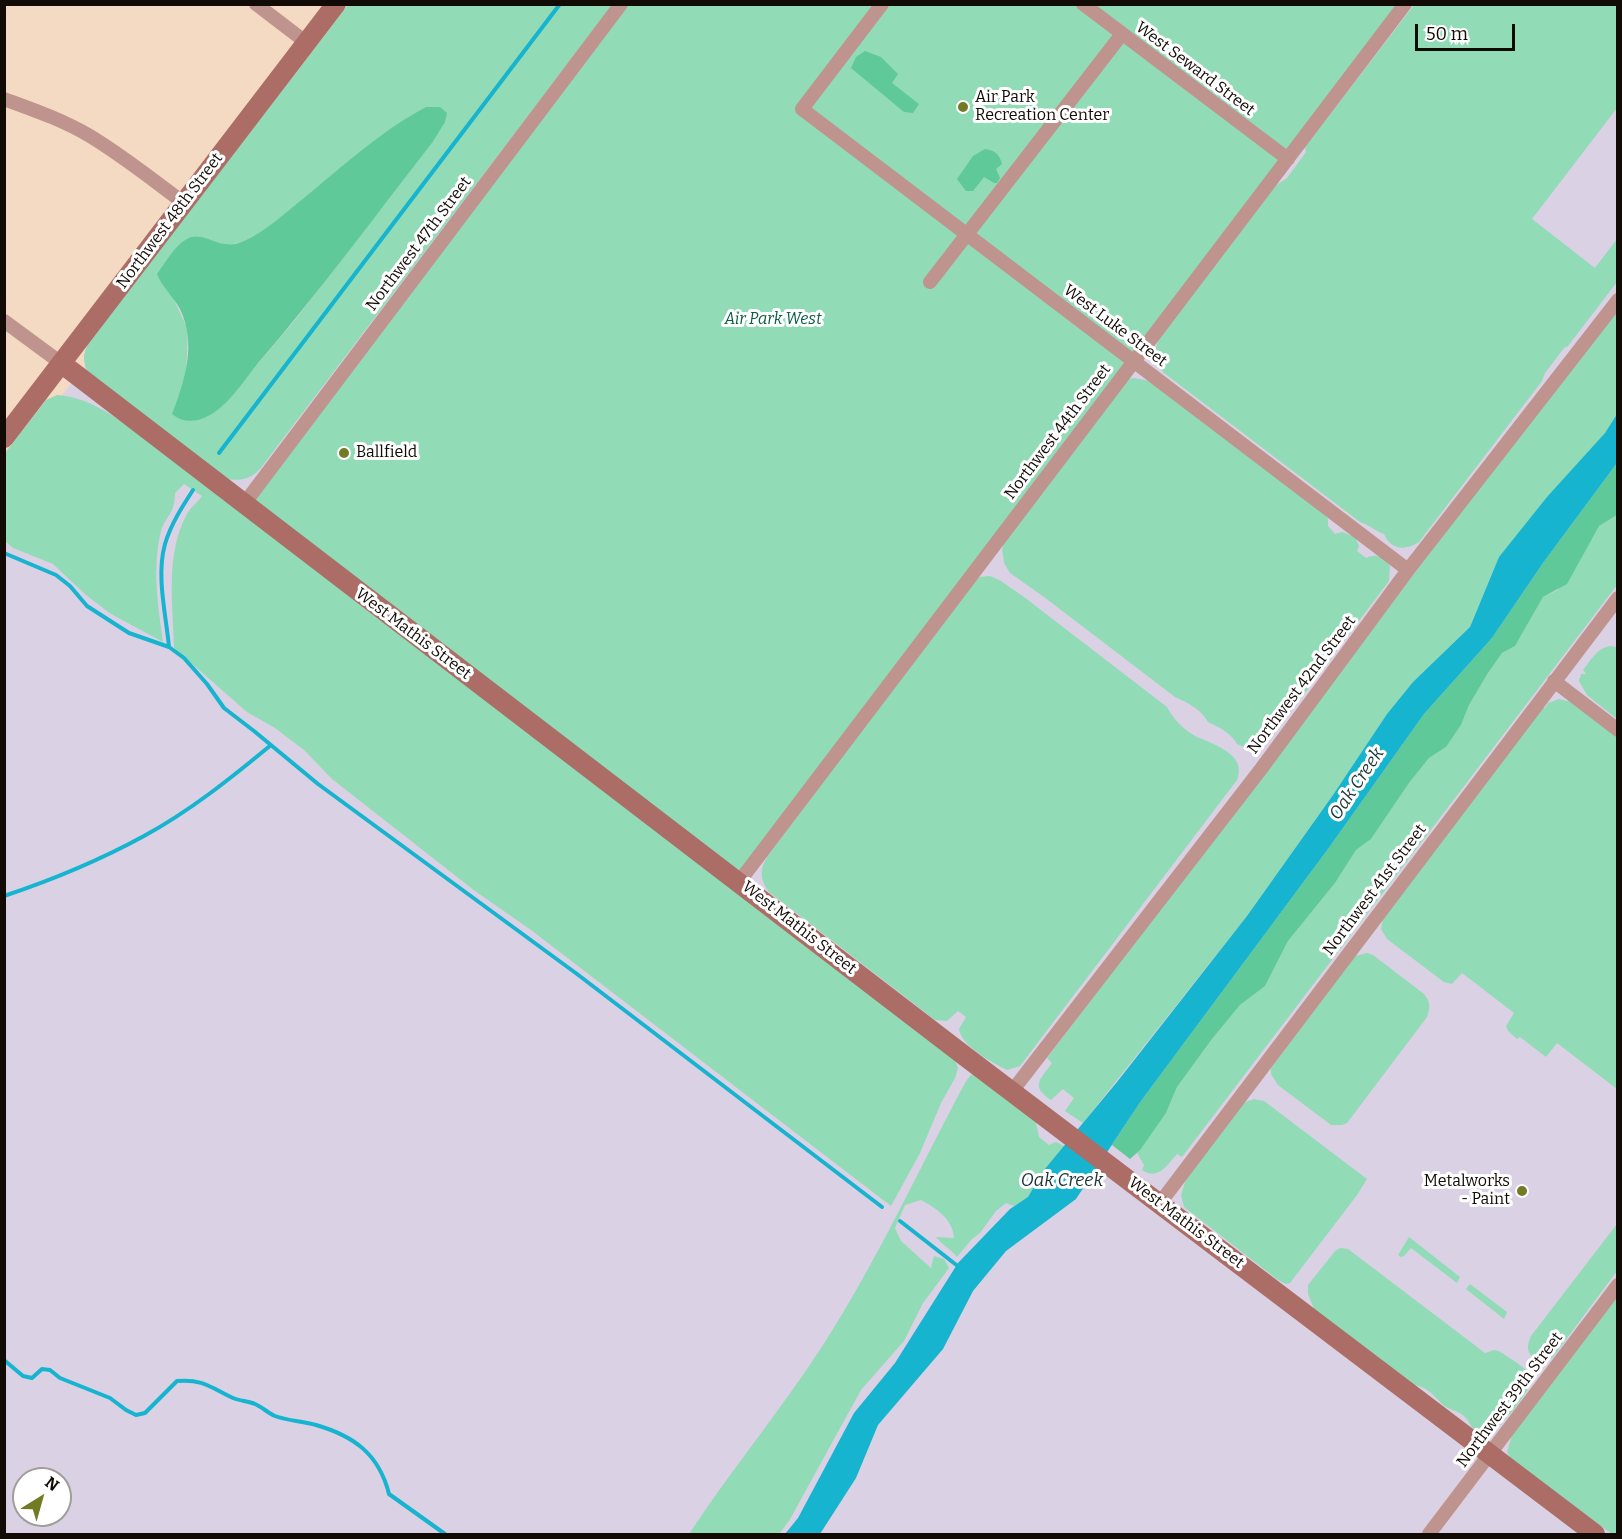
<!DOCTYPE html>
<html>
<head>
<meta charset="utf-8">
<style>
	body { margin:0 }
	#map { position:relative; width:1622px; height:1539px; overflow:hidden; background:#f4dac2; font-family:Bitter,serif }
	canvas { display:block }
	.frame { position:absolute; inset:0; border:6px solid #120a04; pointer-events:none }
	.north { position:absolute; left:12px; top:1467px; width:60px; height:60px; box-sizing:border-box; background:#fff; border:2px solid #a09d9b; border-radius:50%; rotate:37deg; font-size:16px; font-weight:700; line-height:24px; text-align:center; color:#120a04 }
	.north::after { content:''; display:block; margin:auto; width:21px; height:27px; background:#737a24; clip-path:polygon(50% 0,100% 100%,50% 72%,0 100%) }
	.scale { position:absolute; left:1415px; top:24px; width:100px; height:27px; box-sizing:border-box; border:3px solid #120a04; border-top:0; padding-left:8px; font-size:18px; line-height:21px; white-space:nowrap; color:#120a04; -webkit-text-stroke:4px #fff; paint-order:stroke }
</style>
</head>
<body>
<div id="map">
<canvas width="1622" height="1539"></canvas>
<div class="frame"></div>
<div class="north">N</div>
<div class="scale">50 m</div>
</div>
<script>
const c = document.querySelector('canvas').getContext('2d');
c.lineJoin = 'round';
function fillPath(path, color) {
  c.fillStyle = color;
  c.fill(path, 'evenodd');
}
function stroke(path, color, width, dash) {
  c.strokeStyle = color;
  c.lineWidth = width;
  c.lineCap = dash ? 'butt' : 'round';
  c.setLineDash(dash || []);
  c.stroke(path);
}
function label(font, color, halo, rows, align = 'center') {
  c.font = font + ' Bitter,serif';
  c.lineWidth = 6;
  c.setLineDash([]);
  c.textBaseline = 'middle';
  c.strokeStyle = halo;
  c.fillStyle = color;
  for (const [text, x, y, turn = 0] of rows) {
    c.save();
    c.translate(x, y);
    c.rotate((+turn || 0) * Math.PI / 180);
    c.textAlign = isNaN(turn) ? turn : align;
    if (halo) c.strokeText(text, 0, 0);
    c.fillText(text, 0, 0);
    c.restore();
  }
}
const industrial = new Path2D(`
	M 362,5 L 1617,5 L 1617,1534 L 5,1534 L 4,471 ZM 24,1479 L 60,1479 L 60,1515 L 24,1515 Z`);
const green = new Path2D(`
	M 348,5 L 612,5 L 260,469 C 249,480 241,481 226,479 L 88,373 C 82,358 83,354 90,340 ZM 432,143 L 295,320 L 222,406 L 172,414 L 186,376 L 188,330 L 171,293 L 197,236 L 225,246 L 242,242 Z
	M 621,5 L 1405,5 L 739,882 L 244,504 Z
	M 1414,5 L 1617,5 L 1617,108 L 1532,219 L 1595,268 L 1617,239 L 1617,282 L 1568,346 L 1564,348 L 1545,373 L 1542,381 L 1419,542 C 1405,551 1391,550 1384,534 C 1375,531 1370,525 1360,522 L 1164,373 C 1153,361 1153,351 1160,337 L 1275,186 L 1287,178 L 1306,152 L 1305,147 Z
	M 1617,306 L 1617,414 L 1605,433 L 1499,557 L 1470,627 L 1413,682 L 1387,714 L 1333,795 L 1247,916 L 1083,1123 L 1065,1111 L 1074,1098 L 1063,1089 L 1051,1100 C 1030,1086 1040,1080 1052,1063 L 1047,1058 Z
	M 1134,378 L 1154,382 L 1324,513 L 1328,519 L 1328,526 L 1335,534 L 1342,532 L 1355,537 L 1359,546 L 1357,551 L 1366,558 C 1377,553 1383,557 1390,566 L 1389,581 L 1271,738 L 1262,747 L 1253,751 L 1237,744 C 1231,733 1219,727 1208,722 C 1201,709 1188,703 1175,697 L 1044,597 L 1010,573 L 1004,563 L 1002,549 L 1005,539 L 1128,379 Z
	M 57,395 C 94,397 125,425 155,445 L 954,1057 L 958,1068 L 955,1078 L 941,1103 L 920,1153 L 891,1206 L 531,930 L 475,891 L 332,779 L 304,750 L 275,728 L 247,712 L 174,648 C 173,604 165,554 187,514 C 191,507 198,502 202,496 L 184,484 L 175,493 C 175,514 166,515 161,531 C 152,567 158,607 163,642 L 111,614 L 86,595 L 53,564 L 13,548 L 5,541 L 5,453 L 46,400 Z
	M 1617,515 L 1617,585 L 1182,1157 L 1177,1154 C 1167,1165 1158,1181 1142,1170 L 1144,1165 L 1137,1153 L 1166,1113 L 1177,1087 L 1212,1039 L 1240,1005 L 1265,986 L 1288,941 L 1335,883 L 1356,850 L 1371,839 L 1409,783 L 1429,758 L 1446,747 L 1461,725 L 1469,705 L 1488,673 L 1502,653 L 1515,646 L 1543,597 L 1558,590 L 1599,526 Z
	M 990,576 L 1001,581 L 1024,597 L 1167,707 C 1173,719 1185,731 1197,737 C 1216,745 1247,755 1237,780 L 1020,1066 L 1007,1070 C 993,1063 961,1046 959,1029 L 966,1017 L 958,1011 L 947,1021 L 935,1020 L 769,892 C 760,879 759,871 767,857 L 974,580 L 980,577 Z
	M 1610,646 L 1617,647 L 1617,719 L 1587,695 L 1579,681 L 1581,674 L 1586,674 L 1583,670 C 1591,660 1597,648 1610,646 Z
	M 1559,699 L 1571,702 L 1617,736 L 1617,1089 L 1557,1043 L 1546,1057 L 1520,1037 L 1517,1039 L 1508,1031 L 1506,1026 L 1514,1013 L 1462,973 L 1452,984 L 1444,982 L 1387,939 L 1381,929 L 1383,917 L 1542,707 L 1545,708 L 1548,703 Z
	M 1367,953 L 1373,955 L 1424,994 C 1431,1002 1430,1008 1427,1017 L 1347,1123 L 1342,1125 L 1331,1125 L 1278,1085 L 1271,1074 L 1271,1068 L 1355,956 Z
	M 971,1075 L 979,1076 L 1035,1118 L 1039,1137 L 1049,1145 L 1056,1142 L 1064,1146 L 1044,1170 L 1028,1198 L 1014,1206 L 1006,1203 L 996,1211 L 980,1233 L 972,1239 L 957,1257 C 951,1249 942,1245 936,1237 L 954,1238 C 953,1219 936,1208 921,1200 L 905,1205 L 895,1228 L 901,1241 L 931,1268 L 934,1256 L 944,1259 L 949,1268 L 923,1303 L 904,1341 L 861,1390 L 789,1521 L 779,1534 L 689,1534 C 731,1470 781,1410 823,1345 C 877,1261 919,1169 966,1081 Z
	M 1254,1099 L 1264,1101 L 1367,1179 L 1357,1195 L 1290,1283 L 1286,1284 L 1278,1280 L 1184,1207 L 1181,1195 L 1187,1176 L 1243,1103 Z
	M 1617,1224 L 1617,1271 L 1553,1357 L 1541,1363 C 1528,1355 1525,1350 1531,1336 Z
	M 1409,1237 L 1460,1277 L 1457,1283 L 1411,1248 L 1404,1256 L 1401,1257 L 1398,1255 Z
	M 1341,1248 L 1348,1249 L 1485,1353 L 1494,1350 L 1499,1351 C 1510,1359 1532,1369 1532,1383 C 1522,1398 1496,1443 1474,1429 C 1470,1426 1469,1421 1466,1418 C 1459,1410 1447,1410 1441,1403 C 1433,1395 1429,1388 1415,1385 L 1314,1309 L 1308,1294 L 1308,1285 L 1336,1250 Z
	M 1470,1284 L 1507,1312 L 1504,1319 L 1466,1289 Z
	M 1617,1295 L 1617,1534 L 1612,1534 L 1511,1459 L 1507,1452 L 1512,1435 Z`);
const forest = new Path2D(`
	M 865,51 L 881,57 L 898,74 L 892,83 L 919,104 L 913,113 L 904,112 L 851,68 L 856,57 Z
	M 426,107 L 440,107 L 447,113 L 445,122 L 432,143 C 375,216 320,291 259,362 C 244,380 228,407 206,417 C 193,423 182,422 172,414 C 185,380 197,344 180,309 C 173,296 162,287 157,274 C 165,263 175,245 187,239 C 205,229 219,253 244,241 C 266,231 285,213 304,198 C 343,166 381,131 426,107 Z
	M 985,149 C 996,151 999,154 1002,164 L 996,169 L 1000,178 L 997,183 L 994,183 L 984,177 L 973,191 L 966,191 L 957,179 L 973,156 Z
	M 1617,463 L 1617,515 L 1599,526 L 1567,584 L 1543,597 L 1515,646 L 1502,653 L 1488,673 L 1469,705 L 1461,725 L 1446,747 L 1429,758 L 1409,783 L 1371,839 L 1356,850 L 1335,883 L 1288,941 L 1265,986 L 1240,1005 L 1212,1039 L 1177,1087 L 1166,1113 L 1140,1150 L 1130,1159 L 1112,1145 L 1141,1101 L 1328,849 L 1424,714 L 1492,638 L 1543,563 Z`);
const water = new Path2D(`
	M 1617,414 L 1617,463 L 1543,563 L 1492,638 L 1424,714 L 1328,849 L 1141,1101 L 1076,1199 L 1006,1251 L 973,1291 L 943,1349 L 878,1425 L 856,1478 L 820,1534 L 785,1534 L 798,1518 L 854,1413 L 895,1363 L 958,1263 L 1010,1209 L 1028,1197 L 1044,1170 L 1117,1082 L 1247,916 L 1333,795 L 1387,714 L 1413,682 L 1470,627 L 1499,557 L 1547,497 L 1605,433 Z`);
const stream = new Path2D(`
	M 219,453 L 560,4
	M 4,553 L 56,575 L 70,586 L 87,606 L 129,633 L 169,647 L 184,658 L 207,684 L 224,708 L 254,731 L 318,784 L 577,974 L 882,1207
	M 169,647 C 166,614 156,576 165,544 C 171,524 182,507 193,490
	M 4,896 C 52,880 100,860 144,836 C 190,811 231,778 271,745
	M 900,1221 L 959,1267
	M 4,1360 L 23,1376 L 32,1378 L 42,1369 L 50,1370 L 60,1378 L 110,1398 L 126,1410 L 136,1415 L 145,1413 L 177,1381 C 203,1379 210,1387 233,1398 C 240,1401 248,1401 255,1404 C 262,1407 268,1413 275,1416 C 288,1421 303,1421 316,1425 C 354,1436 379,1454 389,1494 L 445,1534`);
const street = new Path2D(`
	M 256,4 L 307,43
	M 882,4 L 802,109 L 1408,570
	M 1083,4 L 1288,159
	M 4,99 C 34,110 63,120 90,136 C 123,156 153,180 184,203
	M 930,282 L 1122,34
	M 4,321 L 61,363
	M 244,504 L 621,4
	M 1554,681 L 1618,730
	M 739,882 L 1405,4
	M 1013,1090 L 1261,769 L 1408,570 L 1618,300
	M 1160,1203 L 1618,598
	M 1429,1534 L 1618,1285`);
const secondary = new Path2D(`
	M 61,363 L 966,1057 L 1595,1534
	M 4,438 L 336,4`);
const markers = [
	[963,107,6,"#737a24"],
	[344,453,6,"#737a24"],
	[1522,1191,6,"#737a24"]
];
const streetNames = [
	["West Seward Street",1195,69,37],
	["Northwest 48th Street",170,221,-53],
	["Northwest 47th Street",419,244,-53],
	["West Luke Street",1115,326,37],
	["Northwest 44th Street",1058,432,-53],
	["West Mathis Street",413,634,37],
	["Northwest 42nd Street",1302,685,-53],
	["Northwest 41st Street",1375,890,-53],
	["West Mathis Street",799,928,38],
	["West Mathis Street",1186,1223,37],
	["Northwest 39th Street",1510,1400,-53]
];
const poiNames = [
	["Air Park",975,98],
	["Recreation Center",975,116],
	["Ballfield",356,453],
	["Metalworks",1510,1182,"right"],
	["- Paint",1510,1200,"right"]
];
const parkNames = [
	["Air Park West",773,320]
];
const waterNames = [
	["Oak Creek",1357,784,-56],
	["Oak Creek",1062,1181]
];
fillPath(industrial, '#dad1e5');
fillPath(green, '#92dbb7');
fillPath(forest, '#5fc99a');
fillPath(water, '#16b4ce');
stroke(stream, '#16b4ce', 4);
stroke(street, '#bf938e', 14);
stroke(secondary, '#ac6d66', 20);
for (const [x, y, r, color] of markers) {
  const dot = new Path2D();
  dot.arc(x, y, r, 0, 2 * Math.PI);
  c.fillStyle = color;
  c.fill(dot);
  stroke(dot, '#fff', 2);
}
label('16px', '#120a04', '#fff', streetNames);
label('16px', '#120a04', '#fff', poiNames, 'left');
label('italic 16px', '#0a5f41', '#fff', parkNames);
label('italic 18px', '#1c3338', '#fff', waterNames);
</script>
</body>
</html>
